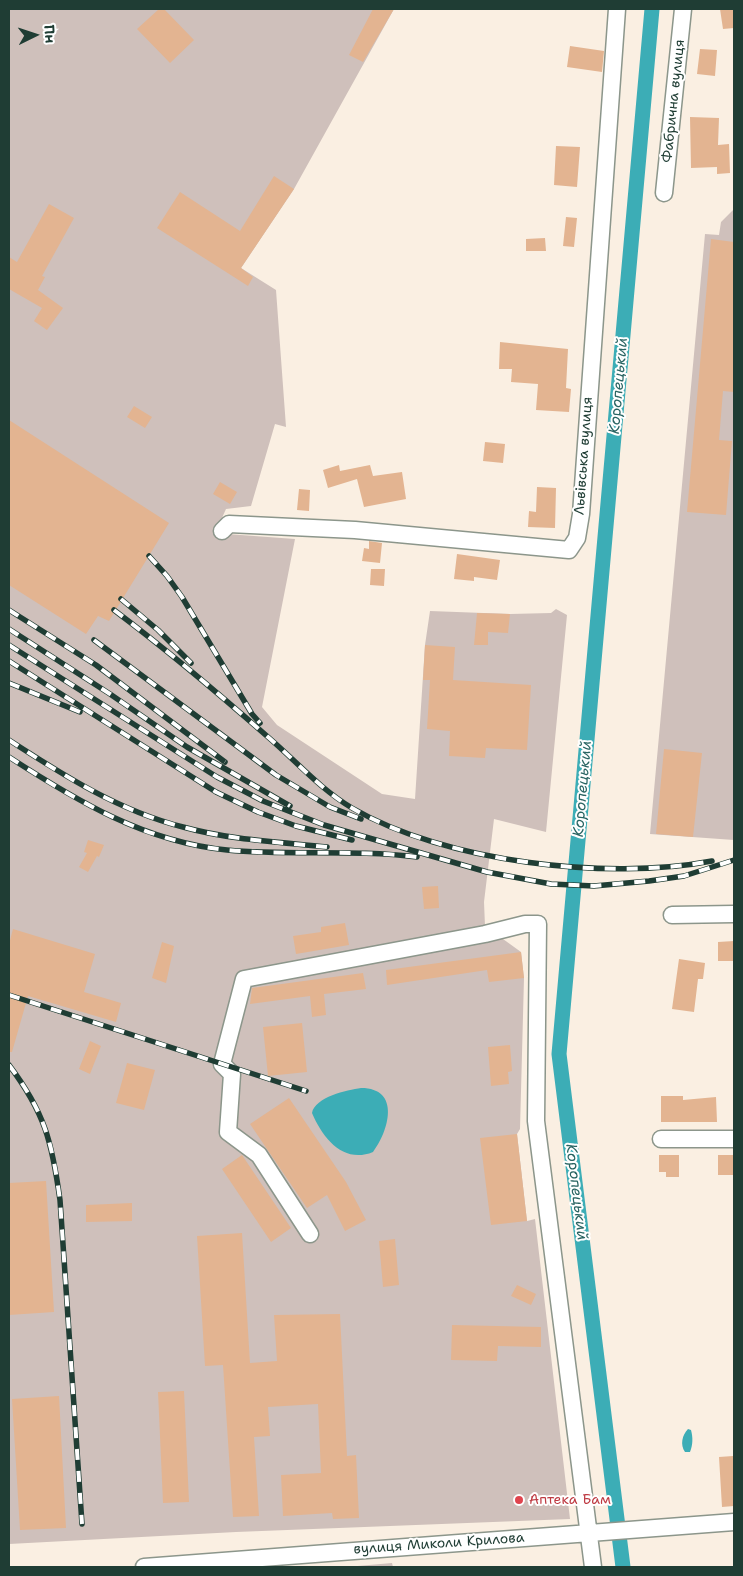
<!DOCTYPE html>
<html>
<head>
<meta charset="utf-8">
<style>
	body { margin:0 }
	#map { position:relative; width:743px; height:1576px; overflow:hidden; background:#faefe2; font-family:"Shantell Sans",sans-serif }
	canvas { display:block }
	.frame { position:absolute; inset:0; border:10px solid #1f3d34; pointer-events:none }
	.north { position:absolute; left:10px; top:10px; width:50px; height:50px; -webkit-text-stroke:4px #fff; paint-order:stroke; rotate:86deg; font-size:14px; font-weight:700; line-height:20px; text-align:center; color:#1f3d34 }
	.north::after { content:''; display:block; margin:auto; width:18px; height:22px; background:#1f3d34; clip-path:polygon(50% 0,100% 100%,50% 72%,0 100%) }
</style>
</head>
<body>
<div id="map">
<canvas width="743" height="1576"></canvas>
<div class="frame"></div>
<div class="north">Пн</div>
</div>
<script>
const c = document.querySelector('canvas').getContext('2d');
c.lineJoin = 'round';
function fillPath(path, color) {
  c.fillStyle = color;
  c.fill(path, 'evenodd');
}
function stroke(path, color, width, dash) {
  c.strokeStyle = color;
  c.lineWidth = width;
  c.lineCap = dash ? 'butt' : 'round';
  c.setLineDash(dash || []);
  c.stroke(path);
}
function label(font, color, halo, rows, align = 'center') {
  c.font = font + ' "Shantell Sans",sans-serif';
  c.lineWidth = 4;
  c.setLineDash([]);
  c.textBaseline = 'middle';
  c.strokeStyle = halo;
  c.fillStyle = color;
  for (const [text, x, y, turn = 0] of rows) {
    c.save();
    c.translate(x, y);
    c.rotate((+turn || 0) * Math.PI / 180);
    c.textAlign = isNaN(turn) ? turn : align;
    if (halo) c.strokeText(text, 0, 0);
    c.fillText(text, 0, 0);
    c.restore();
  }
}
const industrial = new Path2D(`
	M 9,9 L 394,9 L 294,189 L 241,268 L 276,290 L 286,427 L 275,424 L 251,506 L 226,509 L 217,529 L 227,534 L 295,539 L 262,707 L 277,725 L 382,794 L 415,799 L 425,645 L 430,611 L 510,614 L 551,613 L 556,609 L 567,615 L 546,832 L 494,819 L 484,902 L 485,926 L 521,952 L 524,978 L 520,1129 L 517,1134 L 527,1221 L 535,1219 L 570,1519 L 236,1532 L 9,1544 Z
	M 734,209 L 734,840 L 650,834 L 705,234 L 719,235 L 721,222 Z
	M 392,1563 L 393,1567 L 346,1567 Z`);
const water = new Path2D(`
	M 361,1088 C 401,1088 389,1131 373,1152 C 344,1164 323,1139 312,1113 C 315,1097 347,1090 361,1088 Z
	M 688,1429 L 691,1430 C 693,1437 693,1445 690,1452 L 685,1452 C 680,1445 682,1435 688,1429 Z`);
const canal = new Path2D(`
	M 623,1567 L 559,1054 L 652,9`);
const building = new Path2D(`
	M 159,9 L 164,9 L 194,40 L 170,63 L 137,29 Z
	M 373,9 L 394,9 L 363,62 L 349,55 Z
	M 720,9 L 734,9 L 734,28 L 723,29 Z
	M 570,46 L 604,51 L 602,72 L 567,67 Z
	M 700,49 L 717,50 L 715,76 L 697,74 Z
	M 690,117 L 719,118 L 718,145 L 729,144 L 730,173 L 717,174 L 717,167 L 691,168 Z
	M 556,146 L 580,147 L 577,187 L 554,185 Z
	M 274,176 L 294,189 L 241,268 L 253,277 L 248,286 L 157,228 L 180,192 L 240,231 Z
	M 49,204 L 74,218 L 42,276 L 45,277 L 38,290 L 63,308 L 47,330 L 34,321 L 42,308 L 9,289 L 9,257 L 17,262 Z
	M 566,217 L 577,218 L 574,247 L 563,246 Z
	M 545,238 L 546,251 L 526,251 L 526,239 Z
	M 711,239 L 734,242 L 734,392 L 723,391 L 719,440 L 732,441 L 726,515 L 687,512 Z
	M 500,342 L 568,349 L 566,388 L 571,389 L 569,412 L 536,410 L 538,384 L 511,382 L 512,369 L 499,369 Z
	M 134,406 L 152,417 L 145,428 L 127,417 Z
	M 9,420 L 169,523 L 109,621 L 98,616 L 86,634 L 9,585 Z
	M 485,442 L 505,444 L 503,463 L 483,461 Z
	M 339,465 L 340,471 L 370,465 L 373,476 L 402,472 L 406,499 L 364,507 L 357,479 L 328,488 L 323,470 Z
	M 220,482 L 237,492 L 230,504 L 213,494 Z
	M 537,487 L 556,488 L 555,528 L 528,527 L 529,511 L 536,512 Z
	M 299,489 L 310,490 L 309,511 L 297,510 Z
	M 369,541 L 382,543 L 380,563 L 362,561 L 364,548 L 369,549 Z
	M 457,554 L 500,560 L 497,580 L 474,577 L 474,581 L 454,579 Z
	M 371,569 L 385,569 L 384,586 L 370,585 Z
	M 477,613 L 510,614 L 508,633 L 488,632 L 488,645 L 474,645 Z
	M 425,645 L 455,647 L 453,680 L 531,685 L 527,750 L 486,748 L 485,758 L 449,756 L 450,731 L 427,729 L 430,680 L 423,680 Z
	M 664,749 L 702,753 L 693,837 L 656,834 Z
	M 88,840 L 104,845 L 99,857 L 97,856 L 88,872 L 79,867 L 87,853 L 84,852 Z
	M 438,886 L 439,908 L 424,909 L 422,887 Z
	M 345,923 L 349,945 L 296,954 L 293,936 L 321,932 L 321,927 Z
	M 13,929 L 95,954 L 84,992 L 121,1003 L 116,1022 L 28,996 L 12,1052 L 9,1052 L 9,944 Z
	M 734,941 L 734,961 L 718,961 L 718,942 Z
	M 162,942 L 174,946 L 166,983 L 152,978 Z
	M 521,952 L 524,978 L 489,982 L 487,970 L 387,985 L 386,970 Z
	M 679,959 L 705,963 L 703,979 L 698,979 L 694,1012 L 672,1009 Z
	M 363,973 L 366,989 L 324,994 L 326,1015 L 312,1017 L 310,996 L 250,1004 L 252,988 Z
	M 302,1023 L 307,1072 L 268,1076 L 263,1027 Z
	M 90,1041 L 101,1046 L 90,1074 L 79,1069 Z
	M 510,1045 L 512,1071 L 508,1072 L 509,1084 L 491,1086 L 488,1047 Z
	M 127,1063 L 155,1070 L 144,1110 L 116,1103 Z
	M 661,1096 L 683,1096 L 683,1100 L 716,1097 L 717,1122 L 661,1122 Z
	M 289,1098 L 346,1182 L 366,1220 L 345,1231 L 327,1195 L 307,1208 L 250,1124 Z
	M 517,1134 L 527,1221 L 491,1225 L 480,1138 Z
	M 242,1155 L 291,1228 L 271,1242 L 222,1169 Z
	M 659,1155 L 679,1155 L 679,1177 L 666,1177 L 666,1172 L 659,1172 Z
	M 718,1155 L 734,1155 L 734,1175 L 718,1175 Z
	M 46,1181 L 54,1312 L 9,1315 L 9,1183 Z
	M 132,1203 L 132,1221 L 86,1222 L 86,1205 Z
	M 242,1233 L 250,1363 L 277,1361 L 274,1315 L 340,1314 L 347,1456 L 356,1455 L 359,1518 L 333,1519 L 332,1513 L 283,1516 L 281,1475 L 321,1473 L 318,1404 L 268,1407 L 270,1436 L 254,1437 L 259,1516 L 233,1517 L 223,1365 L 205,1366 L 197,1236 Z
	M 395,1239 L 399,1285 L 383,1287 L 379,1241 Z
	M 517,1285 L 536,1294 L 531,1305 L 511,1296 Z
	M 452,1325 L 541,1327 L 541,1347 L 498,1346 L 497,1361 L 451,1360 Z
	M 184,1391 L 189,1502 L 163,1503 L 158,1392 Z
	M 59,1396 L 66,1528 L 20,1530 L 12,1399 Z
	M 733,1456 L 734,1506 L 722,1507 L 719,1457 Z`);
const minor = new Path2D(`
	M 664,193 L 683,9
	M 222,531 L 229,524 L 355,530 L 569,550 L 577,538 L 581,514 L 617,9
	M 672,915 L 734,914
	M 661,1139 L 734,1139
	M 310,1234 L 259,1155 L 228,1132 L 232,1074 L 222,1064 L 244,979 L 485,934 L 525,924 L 538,924 L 536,1121 L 593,1567
	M 144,1567 L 734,1522`);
const rail = new Path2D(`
	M 149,556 L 167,576 L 182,597 L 252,714 L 260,723
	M 121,599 L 158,630 L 191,663
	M 9,610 L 96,665 L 225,762
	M 114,610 C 167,650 218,693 268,737 C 296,761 320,789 352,808 C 445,862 607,881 712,861
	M 9,629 L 110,694 L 187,747 L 290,806
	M 94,640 L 276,775 L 330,807 L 361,819
	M 9,645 L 217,777 L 263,801 L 324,825 L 487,872 L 551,884 L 594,886 L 649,881 L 684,876 L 734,860
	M 9,661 L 216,792 L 258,812 L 296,826 L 352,840
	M 9,683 L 80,712
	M 9,740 C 63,775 119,811 183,827 C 230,840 279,842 327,847
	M 9,757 C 77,801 145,842 227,850 C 290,856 354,849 417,857
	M 9,995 L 306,1091
	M 9,1065 C 45,1113 52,1142 60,1200 L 82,1524`);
const markers = [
	[519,1500,5,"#e0444e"]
];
const streetNames = [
	["Фабрична вулиця",674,101,-84],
	["Львівська вулиця",584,456,-86],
	["вулиця Миколи Крилова",439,1544,-4]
];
const healthNames = [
	["Аптека Бам",529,1500]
];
const waterNames = [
	["Коропецький",619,386,-85],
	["Коропецький",583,789,-85],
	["Коропецький",576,1192,83]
];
fillPath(industrial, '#cfc0bb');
fillPath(water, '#3cadb6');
stroke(canal, '#3cadb6', 15);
fillPath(building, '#e3b491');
stroke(minor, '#8c968b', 19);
stroke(minor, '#fff', 16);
stroke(rail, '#1f3d34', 5.5);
stroke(rail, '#fff', 4, [11]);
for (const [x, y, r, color] of markers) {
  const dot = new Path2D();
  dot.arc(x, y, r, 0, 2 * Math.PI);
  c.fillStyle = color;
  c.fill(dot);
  stroke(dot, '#fff', 2);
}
label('14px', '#1f3d34', '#fff', streetNames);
label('14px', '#be3a42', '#fff', healthNames, 'left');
label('italic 15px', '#296462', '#fff', waterNames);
</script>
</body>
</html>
